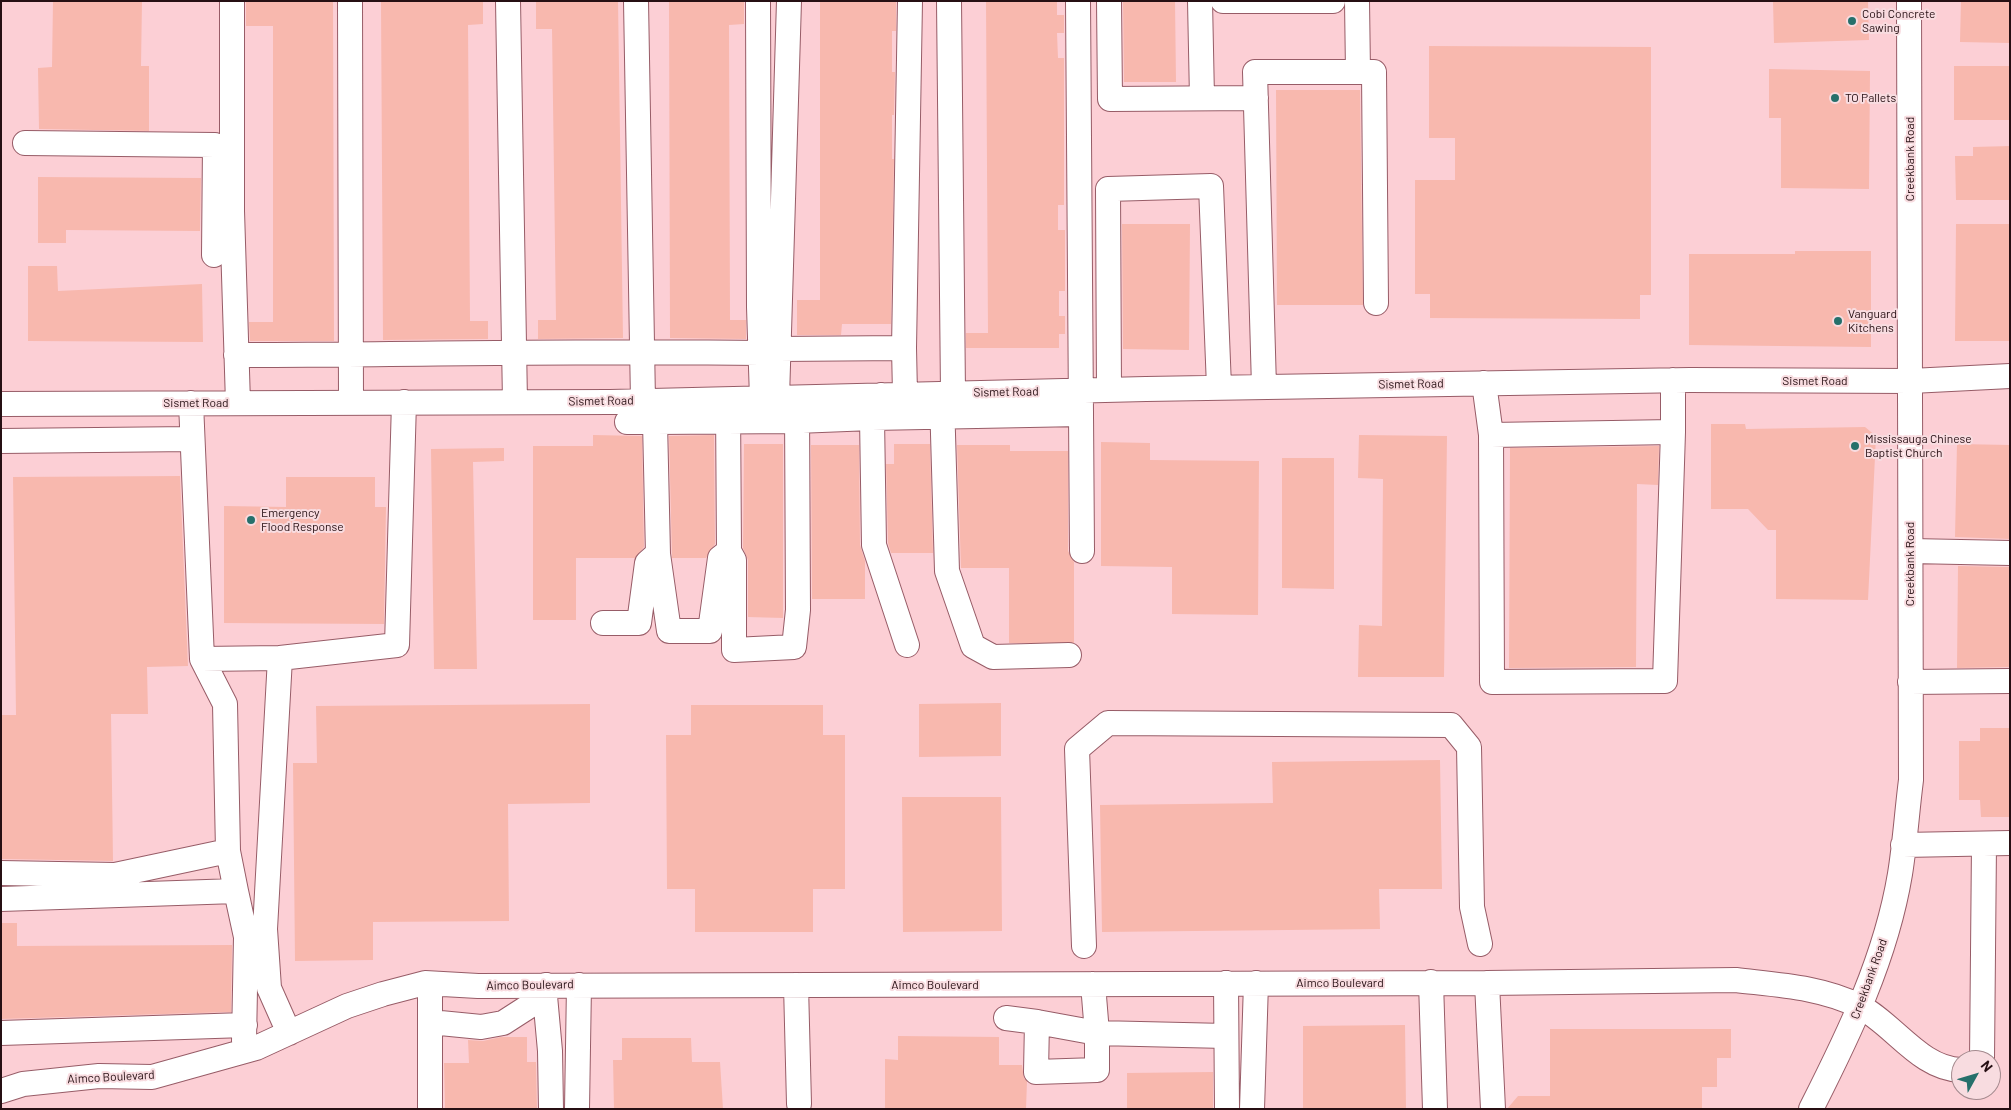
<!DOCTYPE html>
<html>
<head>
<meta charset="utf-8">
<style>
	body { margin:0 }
	#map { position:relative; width:2011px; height:1110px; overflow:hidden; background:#f8dce0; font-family:Barlow,sans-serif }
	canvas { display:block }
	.frame { position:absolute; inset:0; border:2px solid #260f13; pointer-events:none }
	.north { position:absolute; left:1951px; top:1050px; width:50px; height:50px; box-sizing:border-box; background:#f8dce0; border:1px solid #a48a8e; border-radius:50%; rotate:51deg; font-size:14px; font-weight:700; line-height:20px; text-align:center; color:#260f13 }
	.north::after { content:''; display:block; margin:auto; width:18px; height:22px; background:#26706b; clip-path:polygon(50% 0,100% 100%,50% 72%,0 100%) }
</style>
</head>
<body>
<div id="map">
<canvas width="2011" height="1110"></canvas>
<div class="frame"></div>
<div class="north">N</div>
</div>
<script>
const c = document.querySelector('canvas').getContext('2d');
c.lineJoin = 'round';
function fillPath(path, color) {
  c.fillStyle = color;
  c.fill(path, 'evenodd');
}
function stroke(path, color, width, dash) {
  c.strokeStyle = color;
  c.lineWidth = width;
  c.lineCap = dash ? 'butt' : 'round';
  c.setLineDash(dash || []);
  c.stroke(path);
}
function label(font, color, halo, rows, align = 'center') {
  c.font = font + ' Barlow,sans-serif';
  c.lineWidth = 4;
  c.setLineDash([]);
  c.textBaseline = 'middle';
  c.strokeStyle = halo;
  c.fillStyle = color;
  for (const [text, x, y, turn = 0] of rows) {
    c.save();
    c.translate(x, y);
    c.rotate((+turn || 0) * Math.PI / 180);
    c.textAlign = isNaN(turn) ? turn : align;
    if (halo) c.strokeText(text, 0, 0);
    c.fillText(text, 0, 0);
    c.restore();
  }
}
const built = new Path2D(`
	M 1,1 L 2010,1 L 2010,1109 L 1,1109 ZM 1961,1060 L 1991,1060 L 1991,1090 L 1961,1090 Z`);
const building = new Path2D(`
	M 53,1 L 142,1 L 141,66 L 149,66 L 149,131 L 39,129 L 38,68 L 52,67 Z
	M 246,1 L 333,1 L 334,341 L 250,341 L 249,322 L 273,322 L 273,26 L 246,26 Z
	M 381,1 L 483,1 L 483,24 L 468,25 L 470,321 L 488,321 L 488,339 L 383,340 Z
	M 536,1 L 618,1 L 623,338 L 538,339 L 538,320 L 556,320 L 552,29 L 536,29 Z
	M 669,1 L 744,1 L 744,24 L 729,25 L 730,320 L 746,320 L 746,339 L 670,338 Z
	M 820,1 L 896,1 L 896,31 L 892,31 L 892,72 L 895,72 L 894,115 L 892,115 L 892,159 L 894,159 L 891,324 L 842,324 L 841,335 L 797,335 L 797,300 L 820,300 Z
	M 986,1 L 1057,1 L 1057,15 L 1064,15 L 1064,33 L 1057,33 L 1058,58 L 1064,58 L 1064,205 L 1058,205 L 1058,230 L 1065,230 L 1065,291 L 1059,291 L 1059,316 L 1065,316 L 1065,334 L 1059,334 L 1059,348 L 966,348 L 966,333 L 988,333 Z
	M 1123,1 L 1175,1 L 1176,82 L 1124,82 Z
	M 1773,1 L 1868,1 L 1869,40 L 1774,43 Z
	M 1961,1 L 2010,1 L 2010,43 L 1960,42 Z
	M 1429,46 L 1651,47 L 1651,295 L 1640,295 L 1640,319 L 1430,318 L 1430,294 L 1415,294 L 1415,180 L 1455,180 L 1455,138 L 1429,138 Z
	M 1954,66 L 2010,66 L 2010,120 L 1954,120 Z
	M 1769,69 L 1870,71 L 1869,189 L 1781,188 L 1781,118 L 1769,118 Z
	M 1276,90 L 1360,90 L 1363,305 L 1277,305 Z
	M 2010,146 L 2010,200 L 1956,200 L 1955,156 L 1973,156 L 1973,147 Z
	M 38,177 L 201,178 L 200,231 L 66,230 L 66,243 L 38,243 Z
	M 1122,224 L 1190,224 L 1189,350 L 1123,349 Z
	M 1956,224 L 2010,224 L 2010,341 L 1955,341 Z
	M 1795,251 L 1871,251 L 1871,347 L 1689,345 L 1689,254 L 1795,254 Z
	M 28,266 L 57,266 L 58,291 L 202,284 L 203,342 L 28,341 Z
	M 1711,424 L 1745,424 L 1746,429 L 1865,427 L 1876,436 L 1868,600 L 1776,599 L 1776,530 L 1768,530 L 1748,509 L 1711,509 Z
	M 593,435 L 642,436 L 644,547 L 635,558 L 576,558 L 576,620 L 533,620 L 533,446 L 593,446 Z
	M 714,435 L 715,544 L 706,558 L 672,558 L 669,436 Z
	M 1359,435 L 1447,436 L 1444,677 L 1358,677 L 1359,625 L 1382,626 L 1383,479 L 1358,478 Z
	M 1101,442 L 1150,443 L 1150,460 L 1259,461 L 1258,615 L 1172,614 L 1172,567 L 1101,566 Z
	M 744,444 L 783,444 L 783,618 L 748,617 L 748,560 L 743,548 Z
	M 894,444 L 930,444 L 933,553 L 891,553 L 888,543 L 886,464 L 894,464 Z
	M 1957,444 L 2010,445 L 2010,539 L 1955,537 Z
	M 811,445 L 859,445 L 860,545 L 865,561 L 865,599 L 812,599 Z
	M 957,445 L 1010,445 L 1010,451 L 1068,451 L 1068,551 L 1074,562 L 1074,643 L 1009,643 L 1009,568 L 961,568 Z
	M 1659,446 L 1658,485 L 1637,484 L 1636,667 L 1509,668 L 1510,448 Z
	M 504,448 L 504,461 L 473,462 L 477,669 L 434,669 L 431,449 Z
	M 1282,458 L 1334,458 L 1334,589 L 1282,588 Z
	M 180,476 L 188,666 L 147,667 L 148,714 L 111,714 L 113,861 L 1,859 L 1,715 L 16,715 L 13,477 Z
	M 286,477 L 375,477 L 375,507 L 386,507 L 384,624 L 224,623 L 224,506 L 286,507 Z
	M 1958,566 L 2010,567 L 2010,667 L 1957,668 Z
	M 1001,703 L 1001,756 L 919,757 L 919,704 Z
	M 590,704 L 590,803 L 508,804 L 509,921 L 373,922 L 373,960 L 295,961 L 293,763 L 317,763 L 316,706 Z
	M 691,705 L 823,705 L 823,735 L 845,735 L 845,889 L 813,889 L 813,932 L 695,932 L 695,889 L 667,889 L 666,735 L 691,735 Z
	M 1980,728 L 2010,728 L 2010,817 L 1981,817 L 1980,800 L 1959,800 L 1959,741 L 1980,741 Z
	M 1440,760 L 1442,889 L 1379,889 L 1380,929 L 1102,932 L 1100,805 L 1273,803 L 1272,762 Z
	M 902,797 L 1001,797 L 1002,931 L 903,932 Z
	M 1,923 L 17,923 L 17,946 L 232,945 L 231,1012 L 1,1019 Z
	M 1405,1025 L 1406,1109 L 1303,1109 L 1303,1026 Z
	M 1550,1029 L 1731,1029 L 1731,1058 L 1717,1058 L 1717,1087 L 1702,1087 L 1702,1109 L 1507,1109 L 1518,1096 L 1550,1096 Z
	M 898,1036 L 999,1037 L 999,1065 L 1022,1065 L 1024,1078 L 1027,1081 L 1026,1109 L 885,1109 L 885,1059 L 898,1060 Z
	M 501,1037 L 527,1037 L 527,1062 L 536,1062 L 537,1109 L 445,1109 L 444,1063 L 469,1063 L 468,1040 L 483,1041 Z
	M 622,1038 L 691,1038 L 692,1062 L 720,1062 L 723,1109 L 614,1109 L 613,1060 L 622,1060 Z
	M 1213,1072 L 1213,1109 L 1127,1109 L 1127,1073 Z`);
const minor = new Path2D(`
	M 232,1 L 232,211 L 238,403
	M 350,1 L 351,403
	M 508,1 L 515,402
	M 636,1 L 643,401
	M 758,1 L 759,307 L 762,398
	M 949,1 L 953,393
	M 1078,1 L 1082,551
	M 1109,1 L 1110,99 L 1256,98
	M 1200,1 L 1202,98
	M 1223,1 L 1333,1
	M 1357,1 L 1358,72
	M 25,143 L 215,145 L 214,255
	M 236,355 C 411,355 586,350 760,353 L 779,349 L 904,348
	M 1484,383 L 1491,435 L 1492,682 L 1665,681 L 1673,432 L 1673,380
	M 1264,387 L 1255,72 L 1374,72 L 1376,303
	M 1109,390 L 1108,189 L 1211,186 L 1219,387
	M 905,394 L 904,348 L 910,1
	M 777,398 L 789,1
	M 942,400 L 947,571 L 973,646 L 993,657 L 1069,655
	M 191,403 L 202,659 L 280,658
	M 1,404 L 610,402 L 1146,389 L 1690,380 L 1911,381 L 2010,376
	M 728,405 L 729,551 L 734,560 L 734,650 L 794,647 L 798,610 L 797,407
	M 627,422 L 655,422 L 656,406
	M 1491,435 L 1673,432
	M 1,441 L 192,439
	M 729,551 L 720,558 L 710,631 L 669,631 L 658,554 L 655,422 L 796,421 L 872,418 L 881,395
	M 1911,551 L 2010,553
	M 603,623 L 639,623 L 647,563 L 656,555
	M 907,645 L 874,545 L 872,418 L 1081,414
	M 1910,682 L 2010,681
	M 1903,845 L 2010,843
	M 1,873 L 115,875 L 228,851 L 225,704 L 202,659
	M 236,891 L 246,937 L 244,1041
	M 1,899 L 236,891 L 228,851
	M 1084,946 L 1077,749 L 1108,723 L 1451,725 L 1469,747 L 1472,907 L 1480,944
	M 1431,982 L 1435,1109
	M 1226,983 L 1227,1109
	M 1487,983 L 1493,1109
	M 430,984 L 430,1109
	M 1093,984 L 1097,1033 L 1226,1036
	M 796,985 L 799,1104
	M 545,996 L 550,1051 L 551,1109
	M 1006,1018 L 1037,1022
	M 430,1022 L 481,1027 L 503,1023 L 545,996 L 546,985
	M 1037,1022 L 1097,1033 L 1097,1070 L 1036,1072 Z
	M 1,1033 L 245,1025
	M 289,1033 L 269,988 L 265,929 L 280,658 L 397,645 L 404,402
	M 1982,1060 L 1984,844
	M 1,1091 L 23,1084 L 99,1076 L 152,1077 L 256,1048 L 347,1006 L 383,994 L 425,983 L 478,986 L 1487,983 L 1736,980 C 1778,985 1821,987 1859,1006 C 1894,1024 1920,1069 1961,1070
	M 577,1109 L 579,985
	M 1252,1109 L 1256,983
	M 1811,1109 C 1849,1034 1886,958 1900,874 C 1905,843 1907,811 1911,780 L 1909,1`);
const markers = [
	[1852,21,5,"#26706b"],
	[1835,98,5,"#26706b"],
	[1838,321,5,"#26706b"],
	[1855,446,5,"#26706b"],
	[251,520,5,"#26706b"]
];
const poiNames = [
	["Cobi Concrete",1862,14],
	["Sawing",1862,28],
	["TO Pallets",1845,98],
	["Vanguard",1848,314],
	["Kitchens",1848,328],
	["Mississauga Chinese",1865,439],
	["Baptist Church",1865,453],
	["Emergency",261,513],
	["Flood Response",261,527]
];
const streetNames = [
	["Creekbank Road",1910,159,-90],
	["Sismet Road",1815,381],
	["Sismet Road",1411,384,-1],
	["Sismet Road",1006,392,-1],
	["Sismet Road",601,401,-1],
	["Sismet Road",196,403],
	["Creekbank Road",1910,564,-90],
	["Creekbank Road",1869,979,-70],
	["Aimco Boulevard",1340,983],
	["Aimco Boulevard",530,985,-1],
	["Aimco Boulevard",935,985],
	["Aimco Boulevard",111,1077,-3]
];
fillPath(built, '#fccfd5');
fillPath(building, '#f8b8ae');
stroke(minor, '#975c67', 26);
stroke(minor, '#fff', 24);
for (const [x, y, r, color] of markers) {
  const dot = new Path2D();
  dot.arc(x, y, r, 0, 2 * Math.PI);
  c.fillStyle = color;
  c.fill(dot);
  stroke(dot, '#f8dce0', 2);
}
label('12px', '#260f13', '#f8dce0', poiNames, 'left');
label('12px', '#260f13', '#f8dce0', streetNames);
</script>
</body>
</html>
